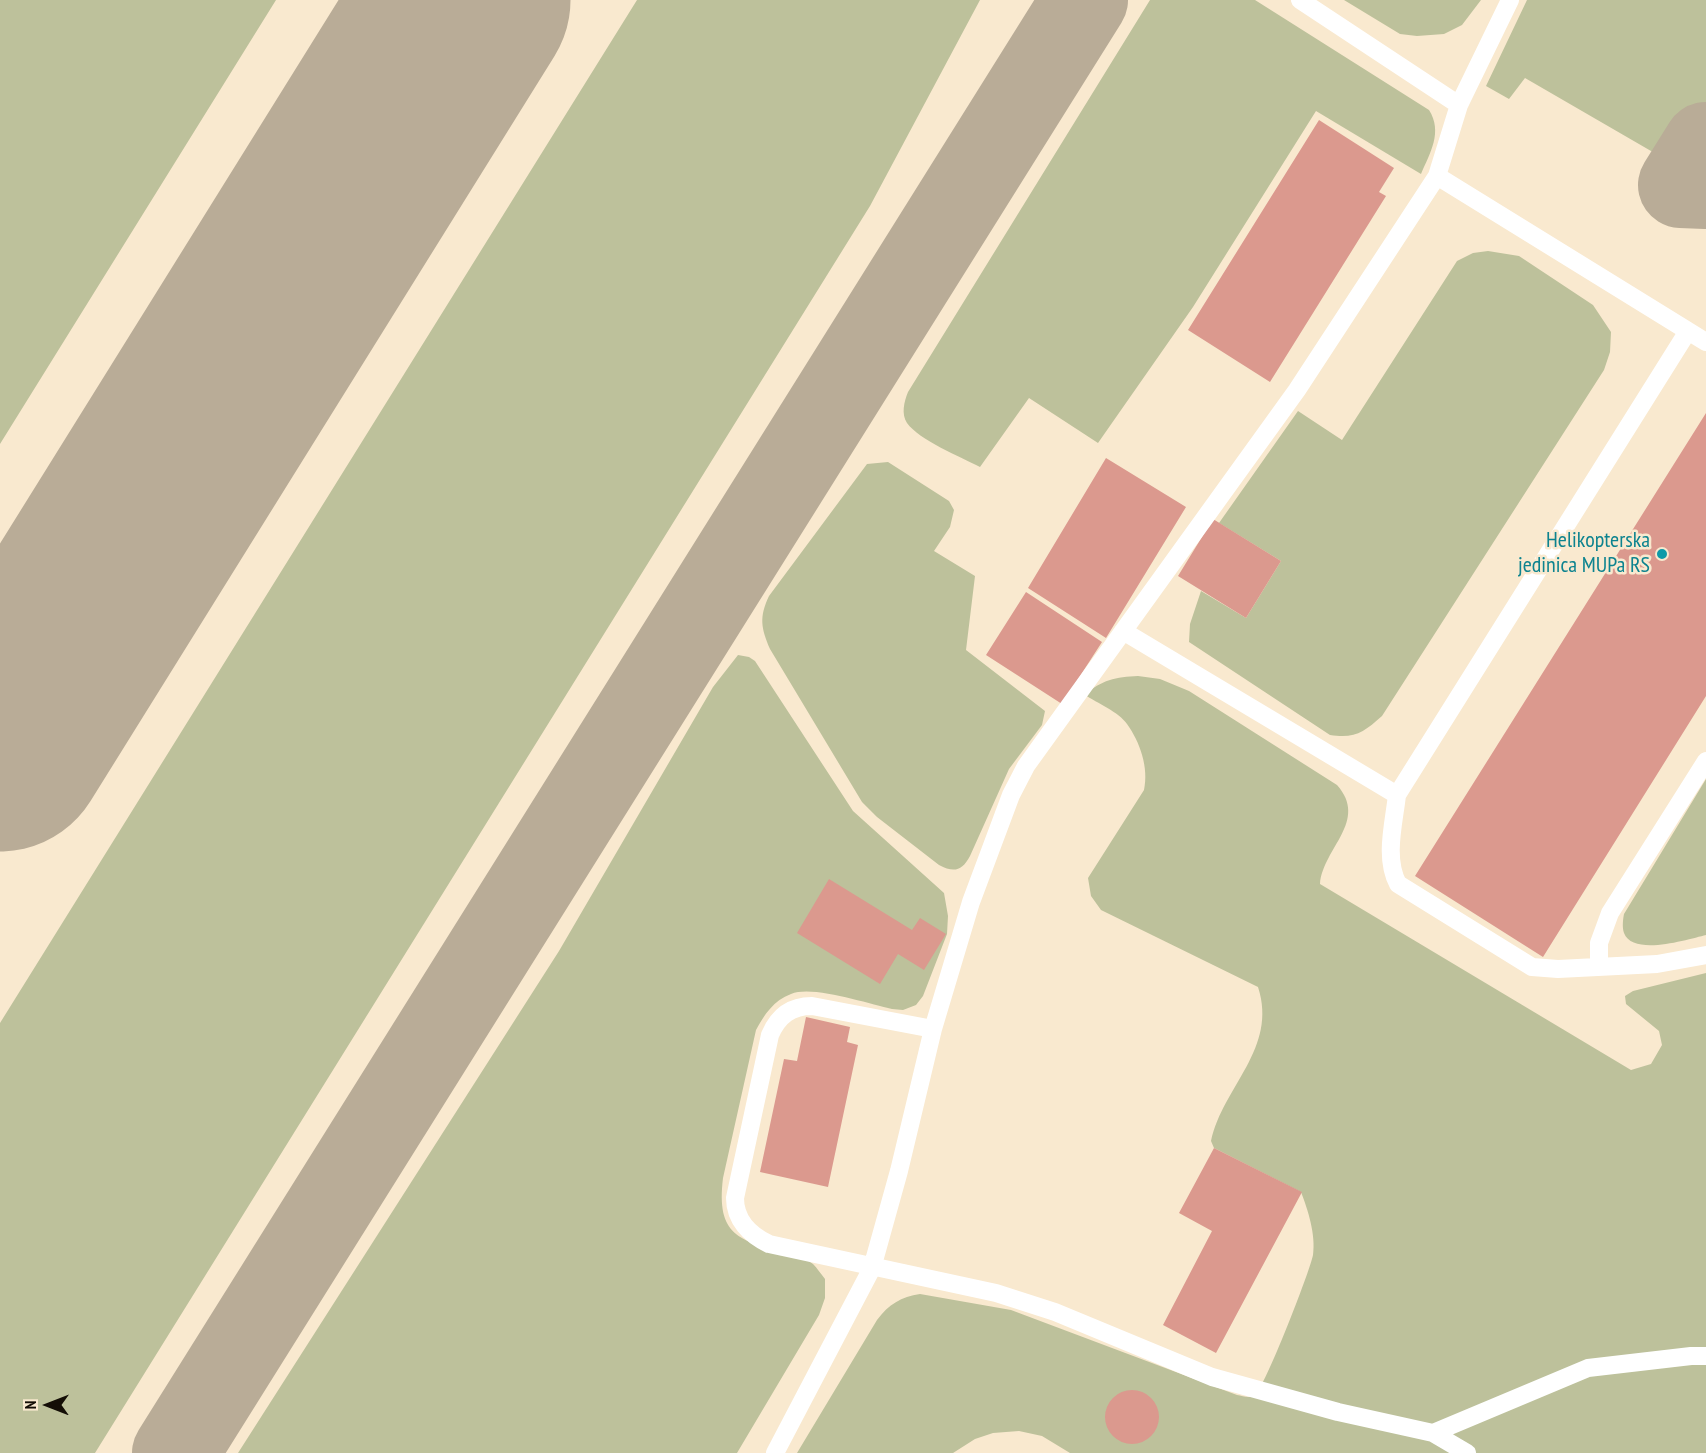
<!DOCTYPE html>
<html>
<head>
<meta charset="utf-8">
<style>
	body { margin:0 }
	#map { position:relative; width:1706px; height:1453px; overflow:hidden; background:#f9e9cf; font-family:"PT Sans Narrow",sans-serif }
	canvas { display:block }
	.north { position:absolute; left:18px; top:1375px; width:60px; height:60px; -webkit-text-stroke:4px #f9e9cf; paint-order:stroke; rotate:270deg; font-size:16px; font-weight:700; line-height:24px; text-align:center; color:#140e06 }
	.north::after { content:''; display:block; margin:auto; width:21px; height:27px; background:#140e06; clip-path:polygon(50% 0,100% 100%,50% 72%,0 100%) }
</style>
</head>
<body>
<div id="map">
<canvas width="1706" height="1453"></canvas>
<div class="north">N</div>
</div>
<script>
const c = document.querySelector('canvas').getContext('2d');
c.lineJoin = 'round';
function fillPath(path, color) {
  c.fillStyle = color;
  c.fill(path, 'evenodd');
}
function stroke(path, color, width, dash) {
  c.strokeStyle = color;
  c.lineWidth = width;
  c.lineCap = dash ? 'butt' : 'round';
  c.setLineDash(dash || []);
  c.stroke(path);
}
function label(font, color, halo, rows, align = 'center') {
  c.font = font + ' "PT Sans Narrow",sans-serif';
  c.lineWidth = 5;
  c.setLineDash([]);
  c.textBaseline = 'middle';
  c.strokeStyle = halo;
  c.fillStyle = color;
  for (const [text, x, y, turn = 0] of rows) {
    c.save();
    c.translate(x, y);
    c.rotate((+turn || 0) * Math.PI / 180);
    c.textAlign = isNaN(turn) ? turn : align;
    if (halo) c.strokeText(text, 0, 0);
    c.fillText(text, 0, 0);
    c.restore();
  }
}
const green = new Path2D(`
	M 0,0 L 276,0 L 0,444 Z
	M 637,0 L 980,0 L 870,206 L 95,1453 L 0,1453 L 0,1023 Z
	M 1150,0 L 1255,0 L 1429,110 C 1443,132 1430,153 1421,174 L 1316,111 L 1193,307 L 1098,443 L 1029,398 L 980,467 C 961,457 919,440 907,423 C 901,414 904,402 908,392 Z
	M 1344,0 L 1481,0 L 1462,25 L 1444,34 L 1417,36 L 1400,34 Z
	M 1527,0 L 1706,0 L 1706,106 L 1670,162 L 1525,78 L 1509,99 L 1486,86 Z
	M 1488,251 L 1519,256 L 1593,305 L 1611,332 L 1610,352 L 1604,370 L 1382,716 C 1364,732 1355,739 1330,735 L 1189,642 L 1190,624 L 1201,591 L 1246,618 L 1281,561 L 1219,523 L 1298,411 L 1342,440 L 1457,261 L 1473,253 Z
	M 888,462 L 949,501 L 954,510 L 950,527 L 934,551 L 975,576 L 966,650 L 1045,711 L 1042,725 L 1009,769 L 970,856 C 962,871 954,873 939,865 L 877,817 L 862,802 L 770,649 C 761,628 759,617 769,596 L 867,464 Z
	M 738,655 L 749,657 L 755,661 L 853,811 L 944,893 L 948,916 L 947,934 L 923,996 L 916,1005 L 903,1010 L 892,1009 C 868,1004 813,985 791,994 C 774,1000 764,1015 756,1030 L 723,1178 C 716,1236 739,1240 787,1254 C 795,1256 807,1259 813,1264 C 817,1268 821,1274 825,1279 L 825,1298 L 819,1315 L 737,1453 L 238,1453 L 559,951 L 713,687 Z
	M 1138,676 L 1160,679 L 1189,691 L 1337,785 C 1369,821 1323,848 1320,884 L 1631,1070 L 1651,1064 L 1662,1045 L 1659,1031 L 1626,1004 L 1625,996 L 1633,991 L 1706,973 L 1706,1453 L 1070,1453 L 1042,1436 L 1019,1431 L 993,1433 L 975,1439 L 953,1453 L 797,1453 L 877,1320 C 889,1304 901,1297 920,1294 L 1011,1310 L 1237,1395 C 1243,1396 1250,1399 1255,1395 C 1265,1387 1310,1271 1313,1255 C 1316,1235 1308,1210 1301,1192 L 1214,1148 L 1211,1141 C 1223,1086 1278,1049 1258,987 L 1101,910 L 1091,896 L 1088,878 L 1144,790 C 1149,768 1140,742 1127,724 C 1119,712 1097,703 1085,695 C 1101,680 1116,677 1138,676 Z
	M 1706,779 L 1706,935 C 1689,939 1633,957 1624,933 C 1622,927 1623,919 1624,914 Z`);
const taxiway = new Path2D(`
	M 1706,145 L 1681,185 L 1706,186
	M 175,1453 L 1085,0`);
const runway = new Path2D(`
	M 0,745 L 464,0`);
const building = new Path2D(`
	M 1319,120 L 1394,168 L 1379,192 L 1386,196 L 1270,382 L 1188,330 Z
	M 1706,413 L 1706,696 L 1543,957 L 1415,876 Z
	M 1106,458 L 1186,507 L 1106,638 L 1028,588 Z
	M 1213,519 L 1281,561 L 1246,618 L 1178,576 Z
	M 1026,592 L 1102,642 L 1062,704 L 986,655 Z
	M 829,879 L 912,930 L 920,918 L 946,934 L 924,970 L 898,954 L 880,984 L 797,933 Z
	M 806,1017 L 850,1027 L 847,1042 L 858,1045 L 828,1187 L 760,1172 L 784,1059 L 797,1061 Z
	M 1214,1148 L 1302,1192 L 1216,1353 L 1163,1325 L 1212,1231 L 1179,1213 Z
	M1105 1417a27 27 0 1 1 54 0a27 27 0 1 1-54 0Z`);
const lane = new Path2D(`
	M 1300,0 L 1459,105
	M 1688,331 L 1706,342
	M 1123,631 L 1397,795 L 1688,331 L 1437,176
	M 1397,795 C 1394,823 1384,858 1398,884 L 1532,967 L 1558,969 L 1657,964 L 1706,955
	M 1599,967 L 1599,943 L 1610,913 L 1706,761
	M 933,1029 L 812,1006 C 791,1006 778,1016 770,1035 L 735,1198 C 735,1220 750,1235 769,1244 L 996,1293 L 1055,1312 L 1212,1377 L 1338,1412 L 1433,1433 L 1588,1368 L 1691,1356 L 1706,1356
	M 1433,1433 L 1467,1453
	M 775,1453 L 872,1268 L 899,1171 L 933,1029 L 971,902 L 1011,795 L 1026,766 L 1297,390 L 1437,176 L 1459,105 L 1510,0`);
const markers = [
	[1662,554,6,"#0f9aa8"]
];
const cultureNames = [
	["Helikopterska",1650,541],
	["jedinica MUPa RS",1650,566]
];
fillPath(green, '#bdc19b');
stroke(taxiway, '#b9ac97', 86);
stroke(runway, '#b9ac97', 213);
fillPath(building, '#db998e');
stroke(lane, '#fff', 18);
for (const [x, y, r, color] of markers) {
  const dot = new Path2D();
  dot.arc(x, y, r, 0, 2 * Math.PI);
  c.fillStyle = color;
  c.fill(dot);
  stroke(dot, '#f9e9cf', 2);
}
label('22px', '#0d838f', '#f9e9cf', cultureNames, 'right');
</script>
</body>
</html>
